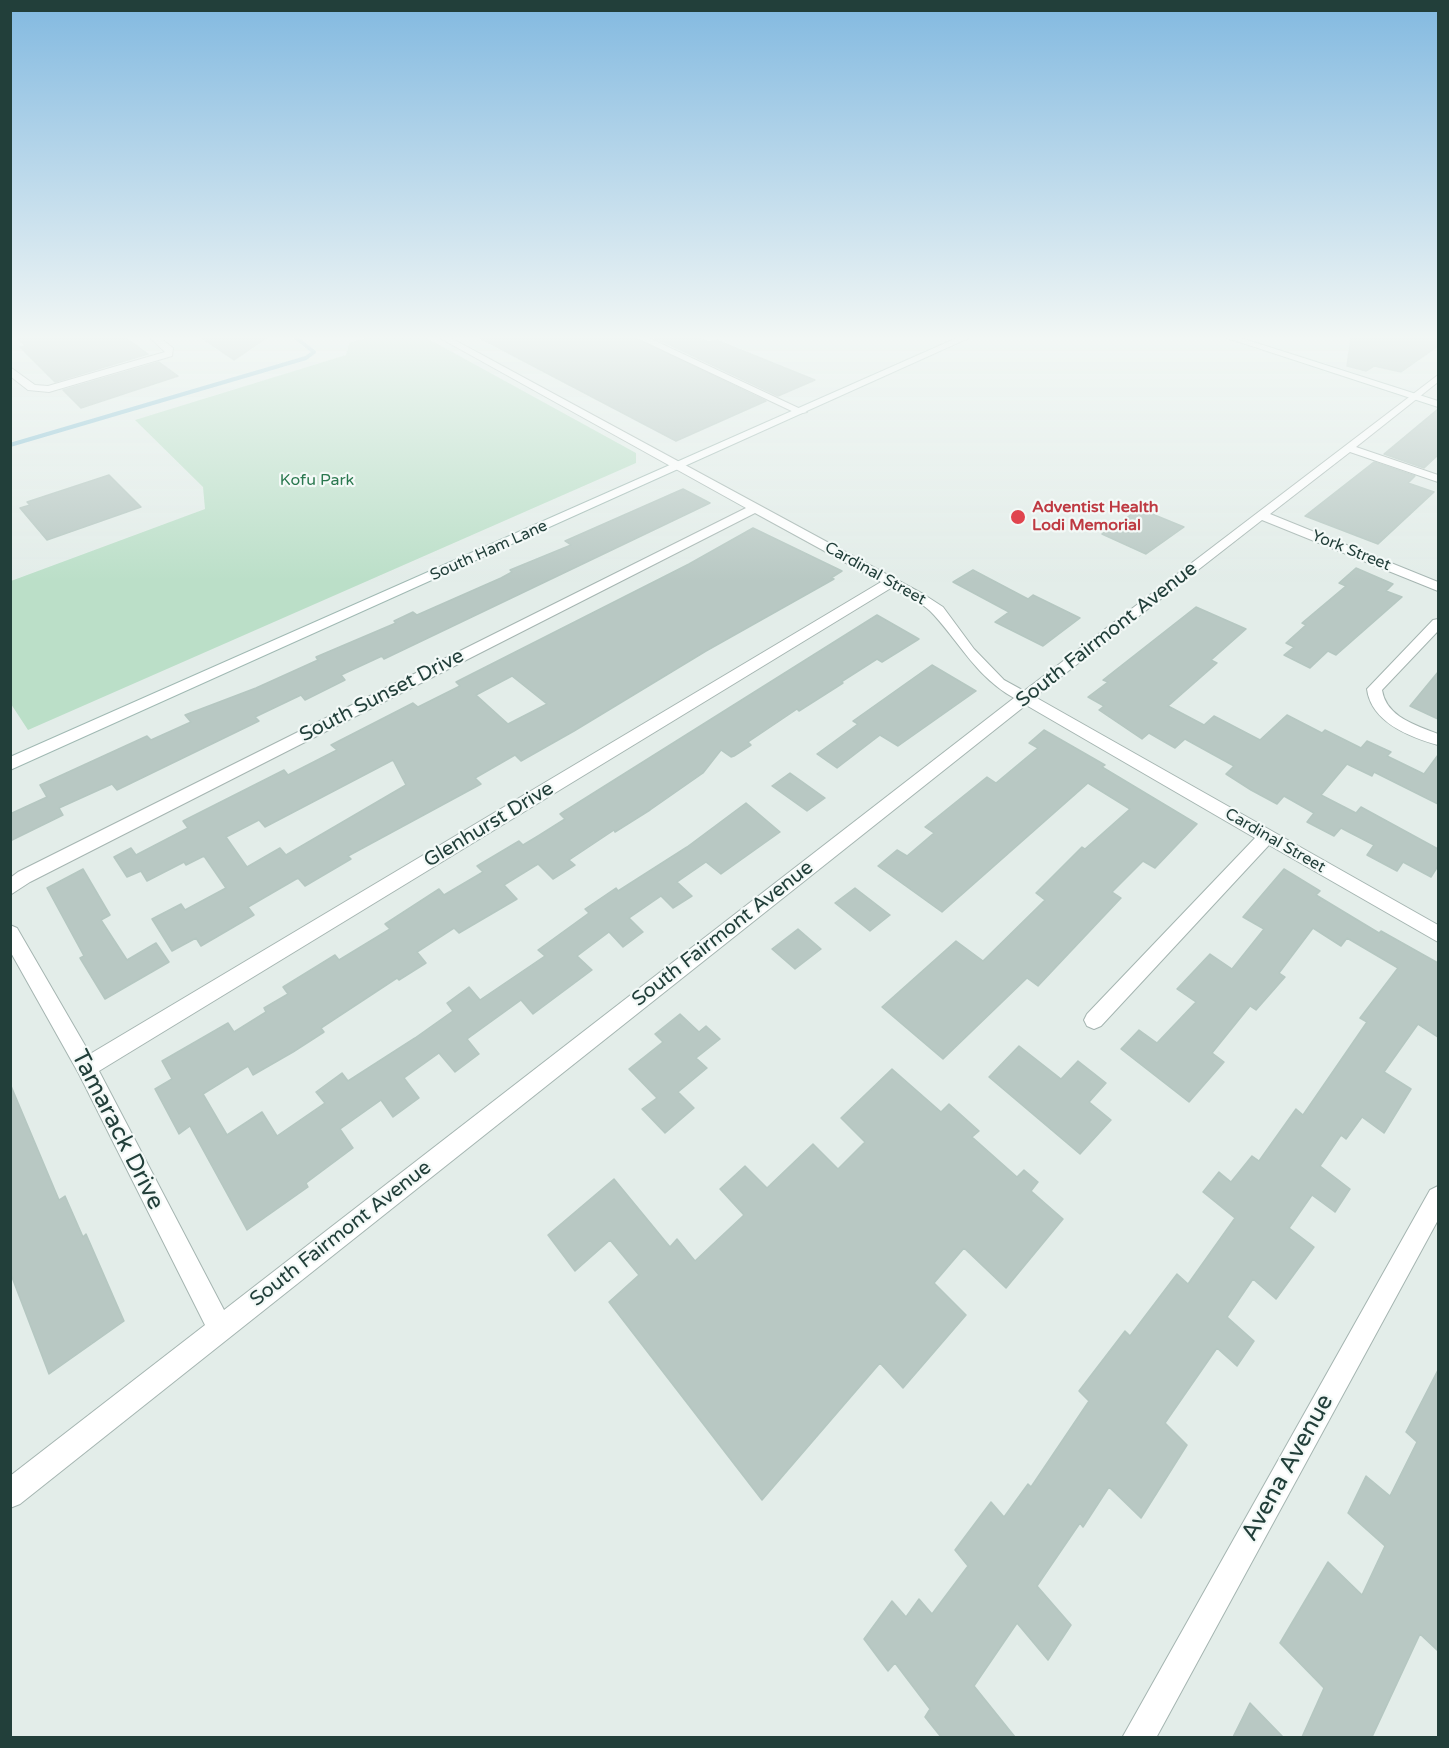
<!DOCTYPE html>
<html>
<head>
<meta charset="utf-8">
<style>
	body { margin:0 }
	#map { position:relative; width:1449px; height:1748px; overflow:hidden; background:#e3ede9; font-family:"Varela Round",sans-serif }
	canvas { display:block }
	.frame { position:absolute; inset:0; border:12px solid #223f3a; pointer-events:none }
</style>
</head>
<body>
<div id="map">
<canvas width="1449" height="1748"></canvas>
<div class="frame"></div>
</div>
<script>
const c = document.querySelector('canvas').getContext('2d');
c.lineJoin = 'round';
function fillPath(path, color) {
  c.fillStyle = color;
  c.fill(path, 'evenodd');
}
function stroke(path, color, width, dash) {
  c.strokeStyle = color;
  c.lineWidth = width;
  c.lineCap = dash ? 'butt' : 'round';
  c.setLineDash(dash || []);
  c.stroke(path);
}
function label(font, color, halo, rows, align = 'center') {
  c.font = font + ' "Varela Round",sans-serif';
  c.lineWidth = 4.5;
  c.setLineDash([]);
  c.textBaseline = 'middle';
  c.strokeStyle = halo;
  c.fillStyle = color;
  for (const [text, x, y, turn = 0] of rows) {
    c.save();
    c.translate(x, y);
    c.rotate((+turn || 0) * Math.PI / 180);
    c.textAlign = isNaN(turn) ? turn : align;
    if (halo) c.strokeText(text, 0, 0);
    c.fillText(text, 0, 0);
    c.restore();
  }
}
const green = new Path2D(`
	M 369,337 L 425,337 L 636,453 L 636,463 L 28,730 L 11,704 L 11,581 L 205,509 L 203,487 L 135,420 L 346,355 L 349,343 Z`);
const stream = new Path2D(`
	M 10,445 L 306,358 L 314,352 L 295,337`);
const building = new Path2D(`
	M 17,337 L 125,337 L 148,354 L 55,382 L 20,347 L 25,346 Z
	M 200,337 L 268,337 L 234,360 Z
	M 478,337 L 633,337 L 766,401 L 676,441 Z
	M 653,337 L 697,337 L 708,342 L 716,340 L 815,380 L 778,396 Z
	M 1351,337 L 1438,337 L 1438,346 L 1401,372 L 1374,366 L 1366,371 L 1347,366 Z
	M 159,362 L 178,376 L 81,408 L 63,390 Z
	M 1438,409 L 1438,455 L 1424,468 L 1384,454 Z
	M 1374,462 L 1415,476 L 1408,483 L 1434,492 L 1378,544 L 1305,516 Z
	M 109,475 L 141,507 L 47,540 L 20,508 L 30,505 L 27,502 Z
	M 683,489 L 710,503 L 384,659 L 382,656 L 341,675 L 345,680 L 305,700 L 301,695 L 255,717 L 259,721 L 117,790 L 112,784 L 59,808 L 63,815 L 10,841 L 10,814 L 47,797 L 40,785 L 147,736 L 151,740 L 191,722 L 185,715 L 256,688 L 318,660 L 316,657 L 396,623 L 394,621 L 413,612 L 417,615 L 501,578 L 512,572 L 510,570 L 571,545 L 565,541 Z
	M 1140,509 L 1184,527 L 1146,554 L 1102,534 Z
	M 753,528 L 842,571 L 831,578 L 834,579 L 706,651 L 574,731 L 521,761 L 515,755 L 475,778 L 481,784 L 348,856 L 351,859 L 305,886 L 298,878 L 248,907 L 254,915 L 225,932 L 201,946 L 196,938 L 172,951 L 152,919 L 181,904 L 185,910 L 226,888 L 204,856 L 186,865 L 184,862 L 147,881 L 141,871 L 127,877 L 114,857 L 131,848 L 136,855 L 188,828 L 183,821 L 284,770 L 288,775 L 337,750 L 331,745 L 413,703 L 418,707 L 460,686 L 456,682 L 689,564 ZM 512,676 L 547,704 L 508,724 L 476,695 ZM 393,760 L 406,785 L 286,855 L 280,848 L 247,867 L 226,837 L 259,820 L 265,827 Z
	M 1356,568 L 1393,584 L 1386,591 L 1402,597 L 1336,655 L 1328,651 L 1310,668 L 1284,655 L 1294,647 L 1286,643 L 1306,625 L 1302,623 L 1346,586 L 1339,583 Z
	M 973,570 L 1028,599 L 1033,595 L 1080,618 L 1043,646 L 995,622 L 1009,612 L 953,582 Z
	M 1196,607 L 1246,629 L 1211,660 L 1217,663 L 1168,706 L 1204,725 L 1214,716 L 1260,740 L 1287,715 L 1322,733 L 1325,730 L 1361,748 L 1367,741 L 1391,752 L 1387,756 L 1424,774 L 1438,755 L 1438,804 L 1374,772 L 1372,776 L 1347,764 L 1321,795 L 1356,813 L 1361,807 L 1438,849 L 1438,866 L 1431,877 L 1403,862 L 1397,871 L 1367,855 L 1374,845 L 1341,828 L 1334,836 L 1307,822 L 1314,813 L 1284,796 L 1277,804 L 1251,790 L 1226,774 L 1234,766 L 1185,739 L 1175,748 L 1149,733 L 1142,739 L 1099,710 L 1104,706 L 1088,697 L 1108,682 L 1103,680 Z
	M 877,615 L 919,639 L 882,662 L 877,659 L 841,682 L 843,683 L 799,711 L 797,709 L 748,742 L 751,745 L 734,756 L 731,757 L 721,750 L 703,773 L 650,810 L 615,832 L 614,830 L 569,860 L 575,865 L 553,879 L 538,864 L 504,885 L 517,899 L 459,933 L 454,928 L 417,952 L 426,963 L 399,980 L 397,978 L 321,1028 L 324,1032 L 293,1052 L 253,1075 L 248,1066 L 203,1094 L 227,1135 L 262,1112 L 277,1136 L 325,1103 L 316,1092 L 342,1073 L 348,1081 L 415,1038 L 453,1011 L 447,1003 L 469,987 L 480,1000 L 545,956 L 538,950 L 589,913 L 585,909 L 616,888 L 618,891 L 687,847 L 746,803 L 780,832 L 721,874 L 706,862 L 677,882 L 692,896 L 673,908 L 661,896 L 629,918 L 643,932 L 623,947 L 609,932 L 577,956 L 592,970 L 533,1014 L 521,1000 L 467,1039 L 479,1054 L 455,1072 L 439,1053 L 404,1078 L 419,1098 L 393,1117 L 381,1100 L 340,1129 L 353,1148 L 306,1183 L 308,1187 L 247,1230 L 190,1126 L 179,1134 L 155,1089 L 172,1079 L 162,1061 L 228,1023 L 234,1032 L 266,1012 L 264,1008 L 288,994 L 283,987 L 335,955 L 339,960 L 390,929 L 385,924 L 439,889 L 444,895 L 483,872 L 477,866 L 519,841 L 523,845 L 538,836 L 565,819 L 560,814 Z
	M 932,665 L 976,691 L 898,746 L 880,735 L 837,768 L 817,754 L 858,724 L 853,721 Z
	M 1438,672 L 1438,719 L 1410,706 Z
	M 1044,730 L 1105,765 L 1102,767 L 1197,824 L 1155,868 L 1143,861 L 1112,892 L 1121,898 L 1038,986 L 1027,978 L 943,1059 L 882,1007 L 956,941 L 983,961 L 1045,900 L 1036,893 L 1082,847 L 1085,849 L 1130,809 L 1088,783 L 942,912 L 878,866 L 897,850 L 907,856 L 934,833 L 925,827 L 987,777 L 996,783 L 1038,748 L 1029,743 Z
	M 790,773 L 825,798 L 807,811 L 772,786 Z
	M 83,869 L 110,915 L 101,920 L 127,960 L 156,943 L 169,962 L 105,999 L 80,958 L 84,956 L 47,888 Z
	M 1284,869 L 1320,891 L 1316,895 L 1379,933 L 1381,931 L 1438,963 L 1438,1037 L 1418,1024 L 1384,1072 L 1411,1089 L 1384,1133 L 1362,1117 L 1346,1139 L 1341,1135 L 1320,1166 L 1350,1189 L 1335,1212 L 1312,1195 L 1289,1228 L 1314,1247 L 1276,1299 L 1253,1279 L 1227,1317 L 1254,1341 L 1237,1366 L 1217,1348 L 1165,1423 L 1187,1445 L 1141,1518 L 1109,1487 L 1083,1527 L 1080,1523 L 1037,1586 L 1071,1625 L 1048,1660 L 1017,1623 L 974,1686 L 1015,1737 L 941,1737 L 925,1717 L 930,1709 L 895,1663 L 888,1671 L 864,1639 L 892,1601 L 906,1617 L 919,1599 L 932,1614 L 968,1566 L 955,1550 L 991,1502 L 1004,1517 L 1028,1484 L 1031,1487 L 1089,1401 L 1079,1391 L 1125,1331 L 1130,1336 L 1177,1274 L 1188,1284 L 1235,1218 L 1203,1192 L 1219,1172 L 1231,1182 L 1252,1156 L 1259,1161 L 1296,1109 L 1303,1115 L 1367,1022 L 1360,1018 L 1398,968 L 1347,938 L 1341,946 L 1313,928 L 1279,973 L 1285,977 L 1256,1010 L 1250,1006 L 1212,1053 L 1224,1062 L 1189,1102 L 1121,1049 L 1139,1030 L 1157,1043 L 1196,1002 L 1177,989 L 1210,954 L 1232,969 L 1264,929 L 1243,917 Z
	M 855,888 L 890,915 L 870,931 L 835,903 Z
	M 798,929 L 821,949 L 795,969 L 772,949 Z
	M 680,1014 L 699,1032 L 706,1026 L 720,1039 L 696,1058 L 707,1068 L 678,1092 L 694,1108 L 665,1133 L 642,1109 L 657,1098 L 629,1069 L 663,1042 L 655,1034 Z
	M 1019,1046 L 1061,1079 L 1078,1061 L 1106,1083 L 1089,1102 L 1111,1120 L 1080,1154 L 989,1077 Z
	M 892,1069 L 941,1112 L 949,1104 L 979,1131 L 972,1137 L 1017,1177 L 1024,1170 L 1038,1182 L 1031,1191 L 1063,1219 L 1006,1288 L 964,1248 L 934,1283 L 966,1315 L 903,1388 L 880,1363 L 762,1500 L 609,1302 L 639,1275 L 610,1240 L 575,1271 L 548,1235 L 614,1179 L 670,1247 L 677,1239 L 695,1261 L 744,1215 L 720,1189 L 745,1166 L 767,1188 L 813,1144 L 838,1169 L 865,1142 L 841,1118 Z
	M 11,1086 L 59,1200 L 65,1196 L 83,1237 L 86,1234 L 124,1321 L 49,1374 L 10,1272 Z
	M 1438,1370 L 1438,1651 L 1420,1634 L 1372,1737 L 1302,1737 L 1324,1688 L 1280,1643 L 1328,1562 L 1362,1595 L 1385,1546 L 1348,1513 L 1366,1476 L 1390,1496 L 1417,1442 L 1406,1432 Z
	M 1250,1703 L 1283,1737 L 1233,1737 Z`);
const street = new Path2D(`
	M 149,337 L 159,337 L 173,348 L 172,356 L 49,392 L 28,390 L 10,376 L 10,367 L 35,385 L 48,386 L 165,352 Z
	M 438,337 L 449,337 L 923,594 L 943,607 L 974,649 L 1004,680 L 1024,691 L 1438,375 L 1438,382 L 1356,447 L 1438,475 L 1438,482 L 1350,452 L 1270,514 L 1438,582 L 1438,591 L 1262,520 L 1035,697 L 1438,925 L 1438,942 L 1269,845 L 1101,1026 L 1094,1029 L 1087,1026 L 1084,1020 L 1087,1014 L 1255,838 L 1026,705 L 20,1504 L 10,1508 L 10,1476 L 205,1325 L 79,1074 L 10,951 L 10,925 L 17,928 L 90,1054 L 881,582 L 755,513 L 30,882 L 10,895 L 10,878 L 18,872 L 746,508 ZM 891,588 C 905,595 924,603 934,615 C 962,646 976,676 1014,698 L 224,1310 L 99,1071 Z
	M 635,337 L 647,337 L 807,412 L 798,414 Z
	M 1438,619 L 1438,631 L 1382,690 C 1386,717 1416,725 1438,734 L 1438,745 C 1409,737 1371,722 1367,689 L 1433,620 Z
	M 1438,1186 L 1438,1220 L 1156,1738 L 1122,1738 L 1430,1190 Z`);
const secondary = new Path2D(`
	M 959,337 L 971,337 L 10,770 L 10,757 Z
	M 1224,337 L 1238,337 L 1438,401 L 1438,407 Z`);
const markers = [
	[1018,517,8,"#e0444e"]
];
const farParknames = [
	["Kofu Park",317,481]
];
const farHealthnames = [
	["Adventist Health",1032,508],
	["Lodi Memorial",1032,526]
];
const farStreetnames = [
	["South Ham Lane",489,551,-24],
	["York Street",1351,551,22],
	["Cardinal Street",875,574,29],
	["Cardinal Street",1275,841,30]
];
const streetNames = [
	["South Fairmont Avenue",1107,635,-38],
	["South Sunset Drive",382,696,-27],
	["Glenhurst Drive",489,825,-31],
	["South Fairmont Avenue",723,934,-38],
	["South Fairmont Avenue",341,1234,-38]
];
const nearStreetnames = [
	["Tamarack Drive",117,1130,63],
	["Avena Avenue",1288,1468,-61]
];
fillPath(green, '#bbdfc8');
stroke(stream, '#89c1d4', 4);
fillPath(building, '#b8c8c3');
stroke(building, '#b5c7c1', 1.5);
stroke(street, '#a5b5b1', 2);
stroke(secondary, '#a0b9b3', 2);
fillPath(street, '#fff');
fillPath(secondary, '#fff');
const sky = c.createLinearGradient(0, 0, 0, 582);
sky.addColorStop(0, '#82b9e0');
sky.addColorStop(0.58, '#f2f7f5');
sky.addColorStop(1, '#f2f7f500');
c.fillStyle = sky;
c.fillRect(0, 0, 1449, 582);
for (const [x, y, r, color] of markers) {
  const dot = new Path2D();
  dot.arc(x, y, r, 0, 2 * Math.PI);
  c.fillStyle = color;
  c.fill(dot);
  stroke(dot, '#f3f9f7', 2);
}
label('16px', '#2a784f', '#f3f9f7', farParknames);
label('bold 16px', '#be3a42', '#f3f9f7', farHealthnames, 'left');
label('16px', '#223f3a', '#f3f9f7', farStreetnames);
label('20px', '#223f3a', '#f3f9f7', streetNames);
label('24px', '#223f3a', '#f3f9f7', nearStreetnames);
</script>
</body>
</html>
